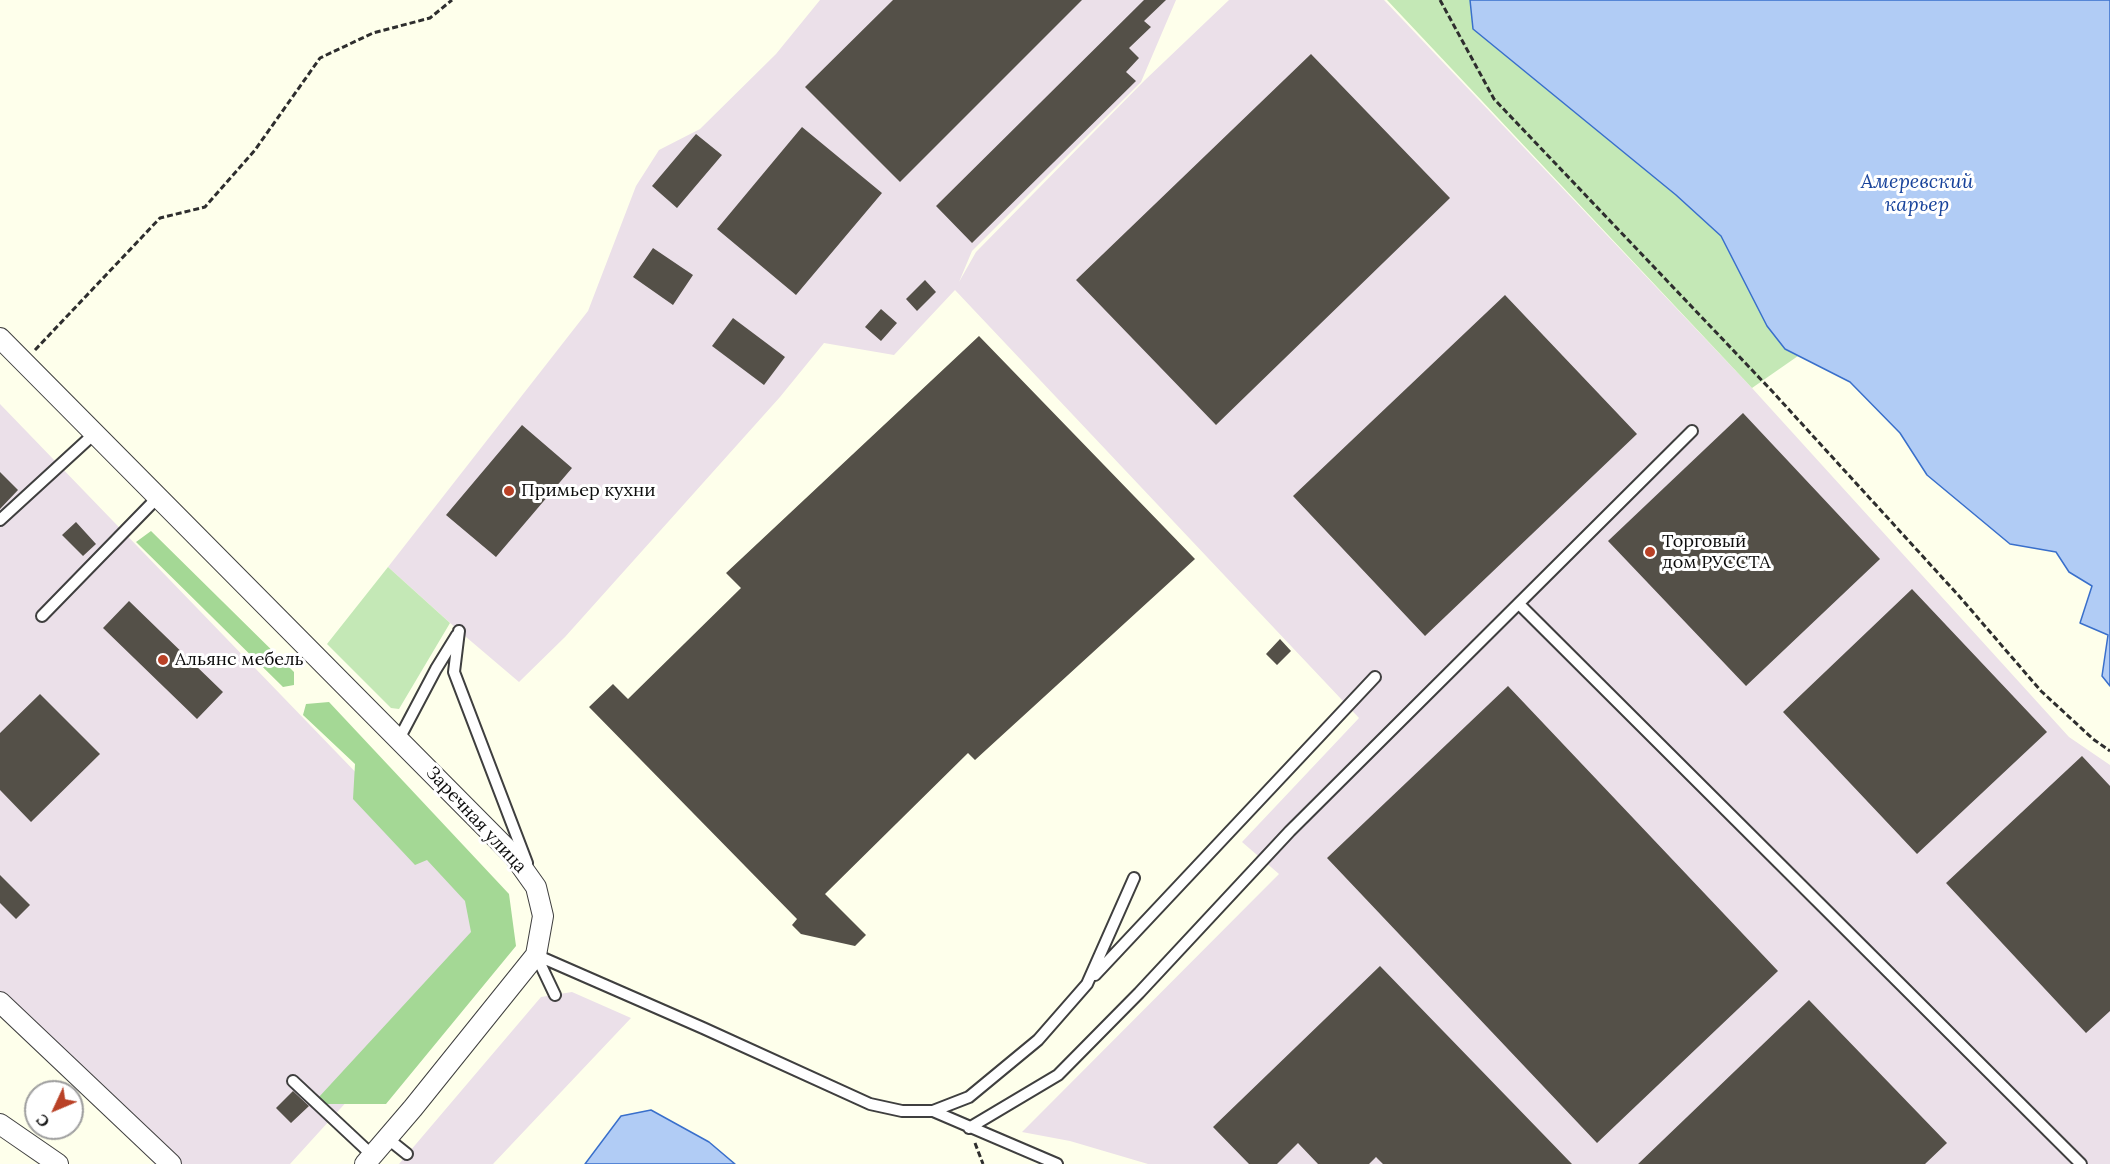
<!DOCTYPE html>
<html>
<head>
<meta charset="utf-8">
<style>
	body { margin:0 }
	#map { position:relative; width:2110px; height:1164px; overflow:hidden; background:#feffeb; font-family:Lora,serif }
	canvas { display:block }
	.north { position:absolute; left:24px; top:1080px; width:60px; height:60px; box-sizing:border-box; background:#fff; border:2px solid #9e9e9e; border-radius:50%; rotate:226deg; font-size:16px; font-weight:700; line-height:24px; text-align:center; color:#0c0c0c }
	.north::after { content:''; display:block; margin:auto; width:21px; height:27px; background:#b94126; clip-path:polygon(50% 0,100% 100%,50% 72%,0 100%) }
</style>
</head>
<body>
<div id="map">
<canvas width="2110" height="1164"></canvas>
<div class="north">С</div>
</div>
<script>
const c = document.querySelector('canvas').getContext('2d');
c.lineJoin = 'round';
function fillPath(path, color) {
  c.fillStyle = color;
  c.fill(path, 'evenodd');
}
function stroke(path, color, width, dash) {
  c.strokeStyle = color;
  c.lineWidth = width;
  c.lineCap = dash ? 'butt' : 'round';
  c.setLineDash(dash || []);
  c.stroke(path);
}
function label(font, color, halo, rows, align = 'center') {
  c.font = font + ' Lora,serif';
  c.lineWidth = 6;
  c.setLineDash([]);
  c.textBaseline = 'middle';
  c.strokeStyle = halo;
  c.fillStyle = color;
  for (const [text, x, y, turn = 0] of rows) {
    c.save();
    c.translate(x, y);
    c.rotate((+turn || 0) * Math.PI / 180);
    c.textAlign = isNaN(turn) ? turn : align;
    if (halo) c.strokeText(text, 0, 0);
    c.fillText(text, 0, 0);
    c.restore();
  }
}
const industrial = new Path2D(`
	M 820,0 L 1176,0 L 1141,82 L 972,251 L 959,282 L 976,252 L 1145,80 L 1229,0 L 1384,0 L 1752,388 L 2069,737 L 2110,765 L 2110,1164 L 1148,1164 L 1070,1141 L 1022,1132 L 1279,874 L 1242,842 L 1359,718 L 955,290 L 894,355 L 824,343 L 780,397 L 565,637 L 519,682 L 459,631 L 388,567 L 588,311 L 636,186 L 659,150 L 700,129 L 776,54 Z
	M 0,404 L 479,900 L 489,945 L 290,1164 L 155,1164 L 0,1014 Z
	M 572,992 L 631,1018 L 493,1164 L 399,1164 L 541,997 Z`);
const green = new Path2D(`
	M 1387,0 L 1470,0 L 1473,29 L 1676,195 L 1721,236 L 1767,326 L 1785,349 L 1798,356 L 1752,388 Z
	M 388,567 L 450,623 L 399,709 L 391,708 L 327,644 Z`);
const forest = new Path2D(`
	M 151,531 L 294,672 L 294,685 L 283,687 L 136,542 Z
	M 329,702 L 509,894 L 516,946 L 386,1104 L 326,1104 L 319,1097 L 471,932 L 465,901 L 427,860 L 415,865 L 353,799 L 355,764 L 303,715 L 306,704 Z`);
const water = new Path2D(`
	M 1470,0 L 2110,0 L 2110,686 L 2102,676 L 2108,635 L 2080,623 L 2092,586 L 2069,572 L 2056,552 L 2010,544 L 1927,475 L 1900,433 L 1850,382 L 1785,349 L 1767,326 L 1721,236 L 1676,195 L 1473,29 Z
	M 651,1110 L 709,1142 L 735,1164 L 585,1164 L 621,1116 Z`);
const building = new Path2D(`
	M 893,0 L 1082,0 L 900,182 L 805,87 Z
	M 1144,0 L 1166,0 L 1144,21 L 1151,27 L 1129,48 L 1139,58 L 1126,72 L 1136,81 L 972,243 L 936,206 Z
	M 1311,54 L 1450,198 L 1216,425 L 1076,280 Z
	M 802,127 L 882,193 L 796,295 L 717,229 Z
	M 696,134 L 722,155 L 677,208 L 652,186 Z
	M 653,248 L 693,275 L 673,305 L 633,277 Z
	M 925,280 L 936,292 L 917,311 L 906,299 Z
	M 1505,295 L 1637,434 L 1425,636 L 1293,496 Z
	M 881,309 L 897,323 L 881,341 L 865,327 Z
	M 733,318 L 785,357 L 764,385 L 712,346 Z
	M 979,336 L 1195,559 L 975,760 L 968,753 L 825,894 L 866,935 L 855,946 L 801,934 L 792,925 L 797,919 L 589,707 L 613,684 L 628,699 L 741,588 L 726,573 Z
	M 1743,413 L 1880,559 L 1746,686 L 1608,541 Z
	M 522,425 L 572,468 L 496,557 L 446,515 Z
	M 0,472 L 18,490 L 0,509 Z
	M 76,522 L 96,544 L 83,556 L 62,535 Z
	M 1912,589 L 2047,732 L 1917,854 L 1783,712 Z
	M 129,601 L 223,692 L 197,719 L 103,628 Z
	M 1280,639 L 1291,651 L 1277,665 L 1266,654 Z
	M 1508,686 L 1778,971 L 1597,1143 L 1327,858 Z
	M 40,694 L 100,754 L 31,822 L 0,790 L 0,733 Z
	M 2082,756 L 2110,786 L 2110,1011 L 2086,1033 L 1946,883 Z
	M 0,875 L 30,905 L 16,919 L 0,903 Z
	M 1380,966 L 1572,1164 L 1383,1164 L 1376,1157 L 1369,1164 L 1318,1164 L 1298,1143 L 1277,1164 L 1249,1164 L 1213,1127 Z
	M 1809,1000 L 1947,1143 L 1925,1164 L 1638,1164 Z
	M 293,1091 L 309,1106 L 291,1123 L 276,1108 Z`);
const path = new Path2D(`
	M 1440,0 L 1494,99 L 1771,390 L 1959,596 L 2041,691 L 2093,739 L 2110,751
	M 35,350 L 160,218 L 205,207 L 255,150 L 320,58 L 373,33 L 430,18 L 452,0
	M 975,1143 L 983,1164`);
const service = new Path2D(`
	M 0,520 L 95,433
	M 1519,604 L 2081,1164
	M 42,616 L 158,497
	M 459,631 L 454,672 L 527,863
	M 399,739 L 436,669 L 457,635
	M 536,955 L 703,1028 L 870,1104 L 902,1111 L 933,1111 L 969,1097 L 1038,1040 L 1087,984 L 1134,878
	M 536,955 L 555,995
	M 1095,975 L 1375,677
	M 293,1081 L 372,1155
	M 933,1111 L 1057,1164
	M 969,1128 L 1058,1075 L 1139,993 L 1290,831 L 1692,431
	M 387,1138 L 407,1154`);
const minor = new Path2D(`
	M 0,338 L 514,856 L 536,887 L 543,916 L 536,955 L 413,1108 L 365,1164
	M 0,1002 L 171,1164
	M 0,1124 L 58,1164`);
const markers = [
	[509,491,6,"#b94126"],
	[1650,552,6,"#b94126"],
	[163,660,6,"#b94126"]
];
const poiNames = [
	["Примьер кухни",521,491],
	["Торговый",1662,542],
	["дом РУССТА",1662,563],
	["Альянс мебель",175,660]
];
const streetNames = [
	["Заречная улица",476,820,47]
];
const waterNames = [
	["Амеревский",1917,182],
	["карьер",1917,205]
];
fillPath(industrial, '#ebe0e9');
fillPath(green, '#c4e8b6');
fillPath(forest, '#a4d895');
fillPath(water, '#b1ccf5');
stroke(water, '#396fcb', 1.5);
fillPath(building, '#545048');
stroke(service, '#3f3f3f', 14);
stroke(minor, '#3f3f3f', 22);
stroke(path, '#2e2e2e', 3, [6, 3]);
stroke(service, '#fff', 10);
stroke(minor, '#fff', 20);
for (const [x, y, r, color] of markers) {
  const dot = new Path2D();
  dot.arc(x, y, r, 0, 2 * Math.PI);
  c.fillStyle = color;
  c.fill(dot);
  stroke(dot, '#fff', 2);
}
label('18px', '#0c0c0c', '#fff', poiNames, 'left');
label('18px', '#0c0c0c', '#fff', streetNames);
label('italic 20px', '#18439b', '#fff', waterNames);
</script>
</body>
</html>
